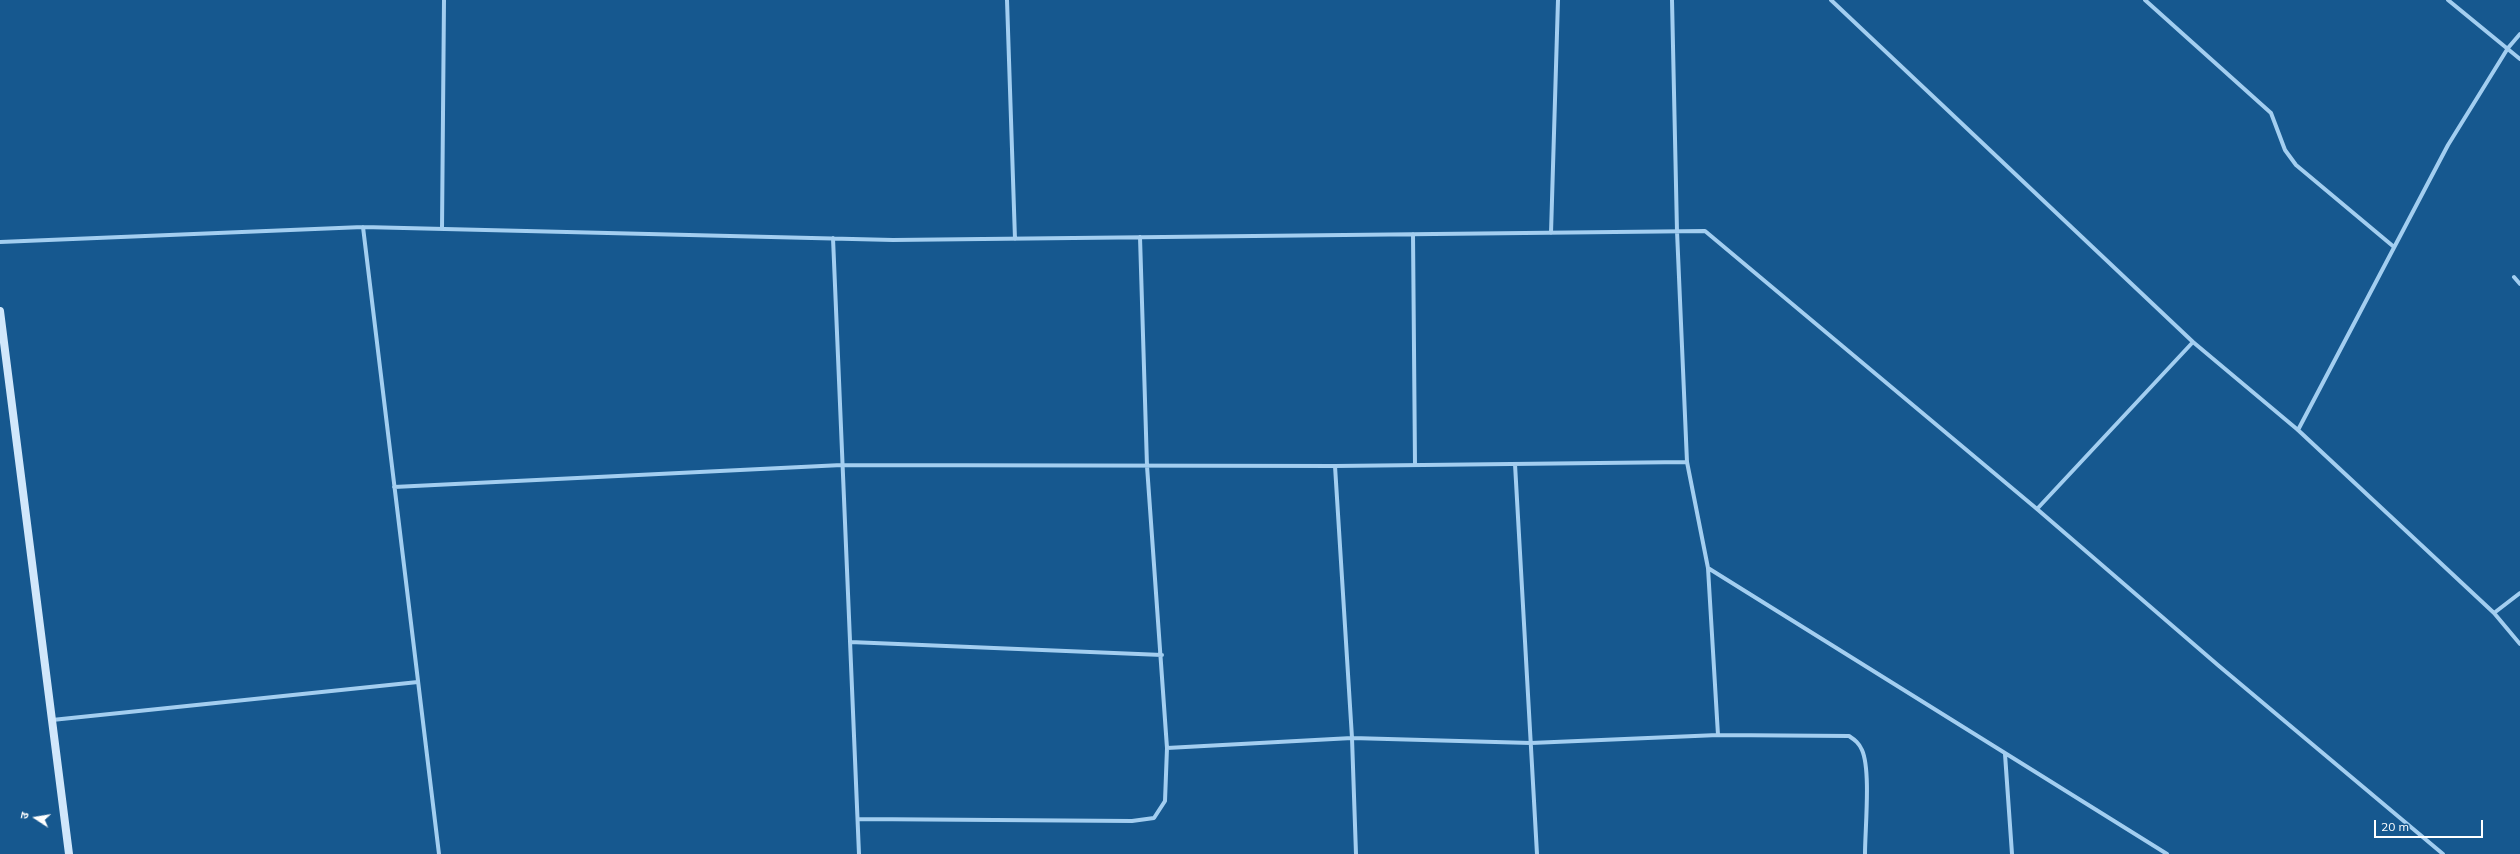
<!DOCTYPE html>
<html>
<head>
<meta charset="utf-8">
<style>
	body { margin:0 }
	#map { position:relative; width:2520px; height:854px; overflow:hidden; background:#16588f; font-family:Mulish,"Noto Sans Devanagari",sans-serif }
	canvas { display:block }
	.north { position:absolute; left:16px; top:798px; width:40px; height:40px; -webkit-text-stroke:3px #16588f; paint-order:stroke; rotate:282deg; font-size:11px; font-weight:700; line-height:16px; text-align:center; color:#fff }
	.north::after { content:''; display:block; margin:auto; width:14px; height:18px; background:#fff; clip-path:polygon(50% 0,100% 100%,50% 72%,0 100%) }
	.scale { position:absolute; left:2374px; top:820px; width:109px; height:18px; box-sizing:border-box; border:2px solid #fff; border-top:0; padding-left:5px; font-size:12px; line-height:14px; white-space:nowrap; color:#fff; -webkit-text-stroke:3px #16588f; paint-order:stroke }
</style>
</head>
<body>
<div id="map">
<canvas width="2520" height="854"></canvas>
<div class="north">उ</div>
<div class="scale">20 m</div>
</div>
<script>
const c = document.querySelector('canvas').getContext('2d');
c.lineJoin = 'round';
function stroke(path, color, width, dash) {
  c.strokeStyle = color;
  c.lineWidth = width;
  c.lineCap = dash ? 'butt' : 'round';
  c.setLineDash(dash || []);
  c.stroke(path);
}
const street = new Path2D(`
	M 1007,0 L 1015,239
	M 1831,0 L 2193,342 L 2298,430 L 2494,613 L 2520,644
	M 2145,0 L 2271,113 L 2285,150 L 2296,165 L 2394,247
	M 2448,0 L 2520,59
	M 363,227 L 439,854
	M 442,229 L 444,0
	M 1551,233 L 1558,0
	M 1413,234 L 1415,464
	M 833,238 L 859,854
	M 0,242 L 363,227 L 893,240 L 1705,231 L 2037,509 L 2219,666 L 2443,854
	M 2514,277 L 2520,284
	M 2298,430 L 2448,145 L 2508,48 L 2520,34
	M 1687,462 L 1708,568 L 2167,854
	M 1515,464 L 1537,854
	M 1335,466 L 1352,738 L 1356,854
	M 394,487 L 842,465 L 1335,466 L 1687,462 L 1677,231 L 1672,0
	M 2037,509 L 2193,342
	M 1708,568 L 1718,735
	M 2494,613 L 2520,593
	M 850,642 L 1162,655
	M 52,720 L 418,682
	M 1167,748 L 1352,738 L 1531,743 L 1718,735 L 1849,736 C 1855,740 1859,743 1862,750 C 1871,770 1865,829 1865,854
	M 2005,754 L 2012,854
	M 858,819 L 1132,821 L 1154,818 L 1165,801 L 1167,748 L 1147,466 L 1140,237`);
const secondary = new Path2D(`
	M 0,311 L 69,854`);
stroke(street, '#a3cef0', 4);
stroke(secondary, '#d1e7fb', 8);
</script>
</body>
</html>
